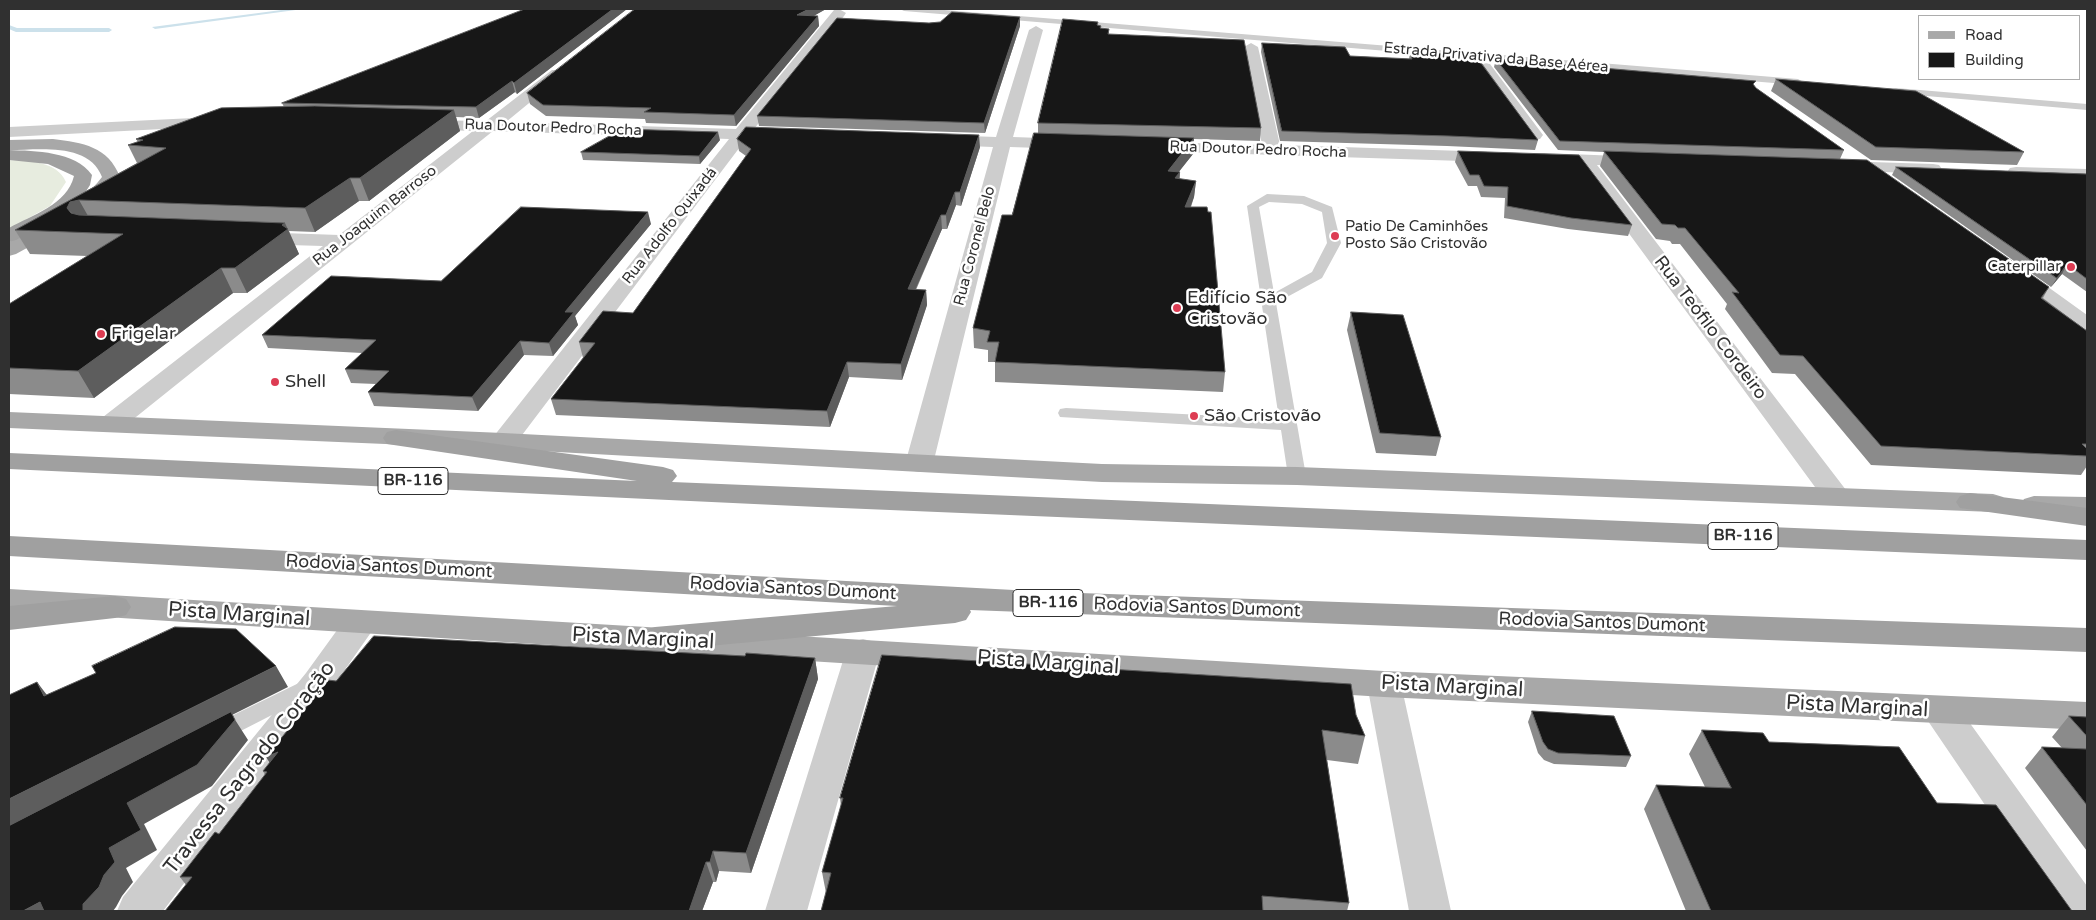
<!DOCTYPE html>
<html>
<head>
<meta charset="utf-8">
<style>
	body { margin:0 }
	#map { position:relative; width:2096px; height:920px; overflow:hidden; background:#fff; font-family:"Varela Round",sans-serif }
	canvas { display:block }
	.frame { position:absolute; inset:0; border:10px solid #303030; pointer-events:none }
	.legend { position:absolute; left:1918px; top:15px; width:162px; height:65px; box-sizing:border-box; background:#fff; border:1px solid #acacac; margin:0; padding:6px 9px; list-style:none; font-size:15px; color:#303030 }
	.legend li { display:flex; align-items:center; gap:10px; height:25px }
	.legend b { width:25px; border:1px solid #acacac }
</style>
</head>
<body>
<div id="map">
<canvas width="2096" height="920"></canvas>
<div class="frame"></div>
<ul class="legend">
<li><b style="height:6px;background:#a8a8a8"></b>Road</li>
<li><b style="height:14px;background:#171717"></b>Building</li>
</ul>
</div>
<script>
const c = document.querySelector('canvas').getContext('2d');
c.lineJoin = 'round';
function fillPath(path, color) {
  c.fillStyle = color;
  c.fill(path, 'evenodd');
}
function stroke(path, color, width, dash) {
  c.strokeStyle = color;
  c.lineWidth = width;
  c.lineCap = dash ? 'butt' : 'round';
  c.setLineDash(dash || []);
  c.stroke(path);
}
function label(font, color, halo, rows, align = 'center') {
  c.font = font + ' "Varela Round",sans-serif';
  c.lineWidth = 5;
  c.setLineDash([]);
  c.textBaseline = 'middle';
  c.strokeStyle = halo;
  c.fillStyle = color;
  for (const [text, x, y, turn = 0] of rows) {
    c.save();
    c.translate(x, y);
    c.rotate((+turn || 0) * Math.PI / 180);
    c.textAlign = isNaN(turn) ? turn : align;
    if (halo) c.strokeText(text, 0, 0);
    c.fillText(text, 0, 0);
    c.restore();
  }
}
const green = new Path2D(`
	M 9,160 C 29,161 57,161 66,182 L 50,206 L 9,229 Z`);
const stream = new Path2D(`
	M 289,9 L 303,9 L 155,29 L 152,27 Z
	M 9,25 L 17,28 L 109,28 L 112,30 L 109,32 L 16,32 L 9,29 Z`);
const service = new Path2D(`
	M 900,9 L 932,9 L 1798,79 L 1803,82 L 1798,85 L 904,11 Z
	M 1896,88 L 2087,104 L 2087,110 L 1892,93 L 1892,89 Z
	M 1267,194 L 1304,196 L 1332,207 L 1341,243 L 1322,278 L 1276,303 L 1306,476 L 1303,480 L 1291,480 L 1288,476 L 1281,430 L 1060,417 L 1058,413 L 1060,409 L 1066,408 L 1279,419 L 1247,206 ZM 1269,202 L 1302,204 L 1322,212 L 1327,243 L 1312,272 L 1274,293 L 1259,207 Z
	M 305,680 L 313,682 L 316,688 L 313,694 L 225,739 L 217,742 L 209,739 L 205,733 L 209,727 Z`);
const minor = new Path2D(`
	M 839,9 L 846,13 L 844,16 L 754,129 L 785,131 L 788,135 L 785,139 L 746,139 L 513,447 L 503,449 L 493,447 L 490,441 L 729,139 L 493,131 L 121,429 L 112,431 L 103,429 L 99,423 L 103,417 L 323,246 L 254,244 L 247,242 L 244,238 L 247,234 L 254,232 L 339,235 L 473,131 L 422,129 L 416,128 L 414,124 L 416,120 L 486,121 L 552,70 L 562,70 L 565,73 L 562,76 L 506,122 L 736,129 L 834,10 Z
	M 1036,26 L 1043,30 L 1013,137 L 1069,139 L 1075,140 L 1078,144 L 1075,148 L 1069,149 L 1010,147 L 933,464 L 929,470 L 919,472 L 909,470 L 905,464 L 993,147 L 942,145 L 936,144 L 933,140 L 936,136 L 942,135 L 996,137 L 1029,30 Z
	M 1251,43 L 1258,47 L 1280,145 L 1494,152 L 1500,153 L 1503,157 L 1500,161 L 1494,162 L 1151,151 L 1148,147 L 1151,143 L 1157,142 L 1262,145 L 1244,47 Z
	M 1485,63 L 1490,64 L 1540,131 L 1543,135 L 1540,139 L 1528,139 L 1478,67 Z
	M 214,117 L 220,118 L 222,122 L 220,126 L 9,137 L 9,127 Z
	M 1544,153 L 1644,157 L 1647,161 L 1644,165 L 1638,166 L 1597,165 L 1846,490 L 1850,496 L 1846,502 L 1836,505 L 1826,502 L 1578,164 L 1538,162 L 1535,158 L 1538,154 Z
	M 1839,161 L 1933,164 L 1939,165 L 1942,169 L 1939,173 L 1933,174 L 1833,170 L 1830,166 L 1833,162 Z
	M 2016,167 L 2087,169 L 2087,179 L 2010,176 L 2007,172 L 2010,168 Z
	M 2015,268 L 2023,269 L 2087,315 L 2087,332 L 2079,330 L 2007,279 L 2004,274 L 2007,269 Z
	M 360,611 L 372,615 L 376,623 L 372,631 L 330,691 L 163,911 L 117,911 L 123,897 L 306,673 L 348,615 Z
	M 863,639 L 875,642 L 880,651 L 807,911 L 765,911 L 846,651 L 851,642 Z
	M 1384,671 L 1396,675 L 1401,684 L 1451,911 L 1409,911 L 1367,684 L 1372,675 Z
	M 1941,697 L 1954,701 L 2087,886 L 2087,911 L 2057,911 L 1928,721 L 1923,711 L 1928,701 Z`);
const primary = new Path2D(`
	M 53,139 C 83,143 108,146 120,177 C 94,215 55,232 16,254 L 9,256 L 9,242 C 42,223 78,208 102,177 C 89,142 39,150 9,150 L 9,140 Z
	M 9,412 L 503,433 L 1102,464 L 1297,467 L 1993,494 L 2003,497 L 2007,503 L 2003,509 L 1993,512 L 1297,485 L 1102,482 L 503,449 L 9,428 Z
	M 2034,496 L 2087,497 L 2087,515 L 2034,514 L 2024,511 L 2020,505 L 2024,499 Z
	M 9,589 L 1384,671 L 2087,702 L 2087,730 L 1384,697 L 9,611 Z`);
const trunk = new Path2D(`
	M 9,150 C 35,151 75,151 92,175 L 90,185 L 76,207 L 16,240 L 9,242 L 9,228 C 32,215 67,205 74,176 L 48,164 L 9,160 Z
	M 396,430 L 663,467 L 673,470 L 677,476 L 672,482 L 2087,540 L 2087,560 L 818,507 L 9,469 L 9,453 L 637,481 L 387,444 L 383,438 L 387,432 Z
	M 1970,493 L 2087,508 L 2087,526 L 1960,508 L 1956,502 L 1960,496 Z
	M 9,536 L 1051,592 L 2087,628 L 2087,652 L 970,610 L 971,612 L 966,620 L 955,623 L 655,651 L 643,648 L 638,639 L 643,630 L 655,627 L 897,606 L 9,556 Z
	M 115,596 L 126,599 L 131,607 L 126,615 L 115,618 L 9,630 L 9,606 Z`);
const wall = new Path2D(`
	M 525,9 L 627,9 L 517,94 L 515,92 L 479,118 L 456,117 L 460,131 L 369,201 L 359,201 L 315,232 L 289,231 L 299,254 L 247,293 L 233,293 L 94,398 L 9,394 L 9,304 L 87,256 L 30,254 L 15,230 L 137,163 L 128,145 L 138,142 L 136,139 L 284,107 L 282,103 Z
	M 826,9 L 813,16 L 818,16 L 819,26 L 736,126 L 646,123 L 645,119 L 546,116 L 530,104 L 527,93 Z
	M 1020,17 L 1020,26 L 985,133 L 759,126 L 757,116 L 929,23 Z
	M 1098,25 L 1101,26 L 1101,29 L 1109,29 L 1109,34 L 1261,128 L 1260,141 L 1194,139 L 1193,154 L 1178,172 L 1180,172 L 1179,179 L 1196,181 L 1194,197 L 1191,207 L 1225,372 L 1223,392 L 995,382 L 995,362 L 988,362 L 988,350 L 974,348 L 973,328 L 1012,215 L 1038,133 L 1038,123 Z
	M 1262,43 L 1350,56 L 1409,59 L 1410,52 L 1479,59 L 1538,140 L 1535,150 L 1447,146 L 1280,141 L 1261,52 Z
	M 1496,59 L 1754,86 L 1756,88 L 1844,150 L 1840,159 L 2049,287 L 2043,298 L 2087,331 L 2087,466 L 2081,475 L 1871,465 L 1795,374 L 1772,373 L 1725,309 L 1727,304 L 1680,244 L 1672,244 L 1670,241 L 1656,239 L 1600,166 L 1604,152 L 1558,150 L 1494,67 Z
	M 1776,79 L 2024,152 L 2017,165 L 1871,160 L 1771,91 Z
	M 737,139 L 980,147 L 961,206 L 956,205 L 947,229 L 942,229 L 916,290 L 926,290 L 927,305 L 902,380 L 849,377 L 830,427 L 556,415 L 551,399 L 583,358 L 579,342 L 633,313 L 746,156 L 739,151 Z
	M 720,140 L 700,164 L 583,160 L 581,152 Z
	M 1458,151 L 1632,225 L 1628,236 L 1568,229 L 1504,218 L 1505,198 L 1481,197 L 1477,186 L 1468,186 L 1455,162 Z
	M 1896,167 L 2087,174 L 2087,292 L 2062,274 L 2051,287 L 1892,175 Z
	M 651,224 L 575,316 L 578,325 L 553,356 L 524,355 L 478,411 L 374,406 L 368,392 L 376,384 L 351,383 L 345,369 L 362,353 L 268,348 L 262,335 L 441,281 Z
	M 1351,312 L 1441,437 L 1436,456 L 1376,453 L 1347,330 Z
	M 745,656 L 815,658 L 818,679 L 751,873 L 719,871 L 716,882 L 713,882 L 702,911 L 165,911 L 186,885 L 180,877 L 219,834 L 265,775 L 263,771 L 336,681 Z
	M 1532,711 L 1631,756 L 1626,767 L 1554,764 L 1544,760 L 1538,753 L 1528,722 Z
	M 1356,715 L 1365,736 L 1358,764 L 1327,760 L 1349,903 L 1347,911 L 821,911 L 826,893 L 822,872 L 841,806 L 840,798 Z
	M 2069,716 L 2087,717 L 2087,851 L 2025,768 L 2042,747 L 2062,748 L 2052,737 Z
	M 1702,730 L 1769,742 L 1937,803 L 2072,911 L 1686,911 L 1644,809 L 1656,785 L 1705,787 L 1689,754 Z`);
const shadedWall = new Path2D(`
	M 613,9 L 627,9 L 517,94 L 514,83 Z
	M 809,9 L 826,9 L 798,25 L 797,15 Z
	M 818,16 L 819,26 L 736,126 L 734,115 Z
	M 1020,17 L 1020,26 L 985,133 L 984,123 Z
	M 512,81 L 515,92 L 479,118 L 476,107 Z
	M 454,110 L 460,131 L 369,201 L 360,178 Z
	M 718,132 L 720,140 L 700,164 L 699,156 Z
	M 979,135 L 980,147 L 961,206 L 960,192 Z
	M 1194,138 L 1193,154 L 1167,187 L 1168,171 Z
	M 1180,172 L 1179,189 L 1175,178 Z
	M 350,178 L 359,201 L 315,232 L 305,208 Z
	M 1196,181 L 1194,197 L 1184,224 L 1185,207 Z
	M 955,192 L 956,205 L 947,229 L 946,215 Z
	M 79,200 L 92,223 L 84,226 L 67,208 L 70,202 Z
	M 648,212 L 651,224 L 575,316 L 578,325 L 553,356 L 549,343 L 565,312 Z
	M 941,215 L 942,229 L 909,304 L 908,289 Z
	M 285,223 L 299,254 L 247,293 L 235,268 Z
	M 2067,264 L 2062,274 L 2051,287 L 2057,278 Z
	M 221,268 L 233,293 L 94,398 L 78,371 Z
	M 926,290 L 927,305 L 902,380 L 901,364 Z
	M 520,341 L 524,355 L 478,411 L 472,397 Z
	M 847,362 L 849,377 L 830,427 L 827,411 Z
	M 815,658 L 818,679 L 751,873 L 746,853 Z
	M 276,666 L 288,687 L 232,715 L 248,740 L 212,786 L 144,824 L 157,850 L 126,868 L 133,882 L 122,896 L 116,907 L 113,911 L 83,911 L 9,829 L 9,799 Z
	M 37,682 L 53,703 L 44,696 Z
	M 278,752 L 279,777 L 266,757 Z
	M 713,851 L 719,871 L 716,882 L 710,862 Z
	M 706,862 L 713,882 L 702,911 L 689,911 Z
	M 40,902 L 49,911 L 23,911 Z`);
const building = new Path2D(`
	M 525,9 L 613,9 L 514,83 L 512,81 L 476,107 L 282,103 Z
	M 635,9 L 809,9 L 797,15 L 818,16 L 734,115 L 644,112 L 651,108 L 543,105 L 527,93 Z
	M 952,12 L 1020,17 L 984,123 L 757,116 L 837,18 L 929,23 L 940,22 Z
	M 1063,19 L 1098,22 L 1097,25 L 1101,26 L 1100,28 L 1109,29 L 1108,34 L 1244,40 L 1261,128 L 1038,123 Z
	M 1262,43 L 1345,47 L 1350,56 L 1412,59 L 1410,52 L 1479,56 L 1478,59 L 1538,140 L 1449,136 L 1282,131 Z
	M 1496,59 L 1756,81 L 1753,84 L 1756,88 L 1844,150 L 1560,141 Z
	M 1776,79 L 1916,91 L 2024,152 L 1876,147 Z
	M 315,106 L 454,110 L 360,178 L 350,178 L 305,208 L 79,200 L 70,202 L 67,208 L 71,213 L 79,215 L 285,223 L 282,225 L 288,229 L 235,268 L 221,268 L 78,371 L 9,368 L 9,304 L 123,234 L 15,230 L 166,148 L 128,145 L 143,140 L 136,139 L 221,108 Z
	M 746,127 L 979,135 L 960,192 L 955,192 L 946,215 L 941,215 L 908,289 L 926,290 L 901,364 L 847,362 L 827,411 L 551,399 L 595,343 L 579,342 L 603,311 L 633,313 L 751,149 L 737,139 Z
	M 622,129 L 718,132 L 699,156 L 581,152 Z
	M 1034,133 L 1194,138 L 1168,171 L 1180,172 L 1175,178 L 1196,181 L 1185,207 L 1207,207 L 1208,212 L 1211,212 L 1225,372 L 995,362 L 999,342 L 987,342 L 990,331 L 973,328 L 1002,215 L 1012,215 Z
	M 1458,151 L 1579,155 L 1632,225 L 1571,218 L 1507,206 L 1508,187 L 1484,186 L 1479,175 L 1470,175 Z
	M 1604,151 L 1867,160 L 2049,287 L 2041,298 L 2087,331 L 2087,444 L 2082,444 L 2087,449 L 2087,456 L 1881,446 L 1803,356 L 1780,355 L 1732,292 L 1739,293 L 1685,228 L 1678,228 L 1675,225 L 1662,224 Z
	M 1896,167 L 2087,174 L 2087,279 L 2067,264 L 2057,278 Z
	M 521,207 L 648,212 L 565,312 L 574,312 L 549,343 L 520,341 L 472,397 L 368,392 L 389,371 L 345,369 L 376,340 L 262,335 L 331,276 L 441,281 Z
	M 1351,312 L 1403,315 L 1441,437 L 1380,433 Z
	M 175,627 L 236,629 L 276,666 L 9,799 L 9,695 L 37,682 L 44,696 L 96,673 L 92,666 Z
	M 374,636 L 745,656 L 746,653 L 815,658 L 746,853 L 713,851 L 710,862 L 706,862 L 689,911 L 165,911 L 192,877 L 180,877 L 215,832 L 219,834 L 267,772 L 263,771 L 278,752 L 266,757 L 328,680 L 336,681 Z
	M 882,655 L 1351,684 L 1356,715 L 1365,736 L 1322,730 L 1349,903 L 1262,896 L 1263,911 L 821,911 L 831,873 L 822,872 L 843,798 L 840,798 Z
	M 1532,711 L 1614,716 L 1631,756 L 1558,753 L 1548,749 L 1543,742 Z
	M 231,712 L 235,720 L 197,765 L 127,803 L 141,830 L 109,848 L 115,862 L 104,875 L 99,887 L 83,904 L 83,911 L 44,911 L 40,902 L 23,911 L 9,911 L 9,826 Z
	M 2069,716 L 2087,717 L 2087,736 Z
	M 1702,730 L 1763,733 L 1769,742 L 1899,747 L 1937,803 L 1996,805 L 2072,911 L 1711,911 L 1656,785 L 1731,788 Z
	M 2042,747 L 2087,749 L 2087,805 Z`);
const markers = [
	[1335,236,5,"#dd3c53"],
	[2071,267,5,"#dd3c53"],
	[1177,308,5,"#dd3c53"],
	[101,334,5,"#dd3c53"],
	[275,382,5,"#dd3c53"],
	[1194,416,5,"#dd3c53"]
];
const farStreetnames = [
	["Estrada Privativa da Base Aérea",1496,58,5],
	["Rua Doutor Pedro Rocha",553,128,2],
	["Rua Doutor Pedro Rocha",1258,150,2],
	["Rua Joaquim Barroso",375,216,-38],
	["Rua Adolfo Quixadá",670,226,-52],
	["Rua Coronel Belo",975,246,-75]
];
const farPoinames = [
	["Patio De Caminhões",1345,227],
	["Posto São Cristovão",1345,244],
	["Caterpillar",2061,267,"right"]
];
const shields = [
	[413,481,70],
	[1743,536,70],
	[1048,603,70]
];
const shieldNames = [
	["BR-116",413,481],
	["BR-116",1743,536],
	["BR-116",1048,603]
];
const poiNames = [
	["Edifício São",1187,298],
	["Cristovão",1187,319],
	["Frigelar",111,334],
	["Shell",285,382],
	["São Cristovão",1204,416]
];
const streetNames = [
	["Rua Teófilo Cordeiro",1710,328,53],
	["Rodovia Santos Dumont",389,567,3],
	["Rodovia Santos Dumont",793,589,3],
	["Rodovia Santos Dumont",1197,608,2],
	["Rodovia Santos Dumont",1602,623,2]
];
const nearStreetnames = [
	["Pista Marginal",239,615,4],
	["Pista Marginal",643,639,3],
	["Pista Marginal",1048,663,4],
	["Pista Marginal",1452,687,3],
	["Pista Marginal",1857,707,3],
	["Travessa Sagrado Coração",250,768,-52]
];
fillPath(green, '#e7ecdf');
fillPath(stream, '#cce1eb');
fillPath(service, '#cdcdcd');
fillPath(minor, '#cdcdcd');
fillPath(primary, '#a8a8a8');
fillPath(trunk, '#a0a0a0');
fillPath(wall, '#8b8b8b');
fillPath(shadedWall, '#5d5d5d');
fillPath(building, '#171717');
stroke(building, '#5d5d5d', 1);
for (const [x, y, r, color] of markers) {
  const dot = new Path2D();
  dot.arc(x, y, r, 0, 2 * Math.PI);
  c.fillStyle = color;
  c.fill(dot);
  stroke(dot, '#fff', 2);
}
label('15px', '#303030', '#fff', farStreetnames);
label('15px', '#303030', '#fff', farPoinames, 'left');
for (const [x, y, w] of shields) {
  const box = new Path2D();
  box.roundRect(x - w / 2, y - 13.5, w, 27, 4);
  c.fillStyle = '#fff';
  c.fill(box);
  stroke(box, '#303030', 1);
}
label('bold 16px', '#303030', null, shieldNames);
label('18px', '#303030', '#fff', poiNames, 'left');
label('18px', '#303030', '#fff', streetNames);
label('21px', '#303030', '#fff', nearStreetnames);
</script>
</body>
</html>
